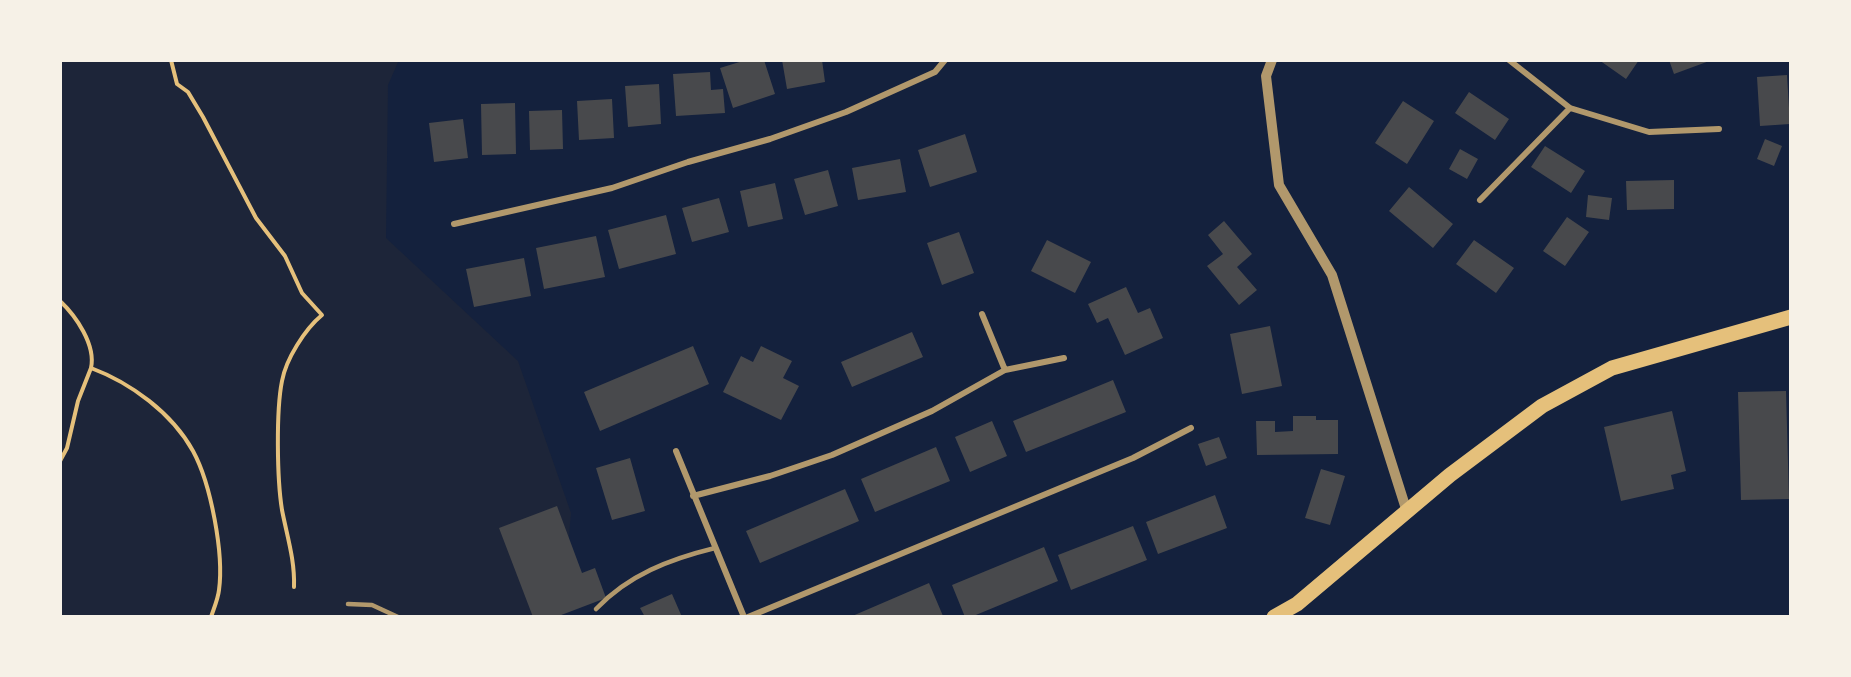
<!DOCTYPE html>
<html>
<head>
<meta charset="utf-8">
<style>
	body { margin:0 }
	#map { position:relative; width:1851px; height:677px; overflow:hidden; background:#14213d; font-family:"Roboto Condensed",sans-serif }
	canvas { display:block }
	.frame { position:absolute; inset:0; border:62px solid #f6f1e7; pointer-events:none }
</style>
</head>
<body>
<div id="map">
<canvas width="1851" height="677"></canvas>
<div class="frame"></div>
</div>
<script>
const c = document.querySelector('canvas').getContext('2d');
c.lineJoin = 'round';
function fillPath(path, color) {
  c.fillStyle = color;
  c.fill(path, 'evenodd');
}
function stroke(path, color, width, dash) {
  c.strokeStyle = color;
  c.lineWidth = width;
  c.lineCap = dash ? 'butt' : 'round';
  c.setLineDash(dash || []);
  c.stroke(path);
}
const green = new Path2D(`
	M 60,60 L 399,60 L 388,85 L 386,238 L 518,361 L 571,513 L 562,617 L 60,617 Z`);
const building = new Path2D(`
	M 746,60 L 764,60 L 775,94 L 733,108 L 720,68 Z
	M 782,60 L 822,60 L 825,82 L 787,89 Z
	M 1599,60 L 1639,60 L 1626,79 Z
	M 1669,60 L 1712,60 L 1674,74 Z
	M 710,72 L 711,90 L 723,89 L 725,113 L 676,116 L 673,74 Z
	M 1787,75 L 1790,124 L 1760,126 L 1757,77 Z
	M 659,84 L 661,124 L 628,127 L 625,86 Z
	M 1469,92 L 1509,119 L 1495,140 L 1455,113 Z
	M 612,99 L 614,138 L 579,140 L 577,101 Z
	M 1403,101 L 1434,121 L 1407,164 L 1375,143 Z
	M 515,103 L 516,154 L 482,155 L 481,104 Z
	M 562,110 L 563,149 L 530,150 L 529,111 Z
	M 463,119 L 468,158 L 434,162 L 429,123 Z
	M 965,134 L 977,172 L 930,187 L 918,150 Z
	M 1765,139 L 1782,146 L 1774,166 L 1757,159 Z
	M 1545,146 L 1585,171 L 1571,193 L 1531,167 Z
	M 1460,149 L 1478,159 L 1467,179 L 1449,169 Z
	M 900,159 L 906,192 L 858,200 L 852,168 Z
	M 828,170 L 838,206 L 805,215 L 794,179 Z
	M 1674,180 L 1674,209 L 1627,210 L 1626,181 Z
	M 775,183 L 783,219 L 748,227 L 740,191 Z
	M 1409,187 L 1453,224 L 1433,248 L 1389,211 Z
	M 1588,195 L 1612,198 L 1609,220 L 1586,217 Z
	M 719,198 L 729,232 L 692,242 L 682,208 Z
	M 666,215 L 676,254 L 619,269 L 608,230 Z
	M 1567,217 L 1589,232 L 1565,266 L 1543,251 Z
	M 1224,221 L 1252,254 L 1237,267 L 1257,290 L 1239,305 L 1207,266 L 1223,254 L 1208,235 Z
	M 959,232 L 974,273 L 942,285 L 927,243 Z
	M 596,236 L 605,277 L 544,289 L 536,248 Z
	M 1047,240 L 1091,262 L 1075,293 L 1031,271 Z
	M 1474,240 L 1514,268 L 1496,293 L 1456,264 Z
	M 524,258 L 531,296 L 474,307 L 466,269 Z
	M 1126,287 L 1138,313 L 1150,308 L 1163,338 L 1125,355 L 1108,318 L 1097,323 L 1088,304 Z
	M 1270,326 L 1282,386 L 1242,394 L 1230,334 Z
	M 912,332 L 923,357 L 852,387 L 841,362 Z
	M 693,346 L 709,384 L 600,431 L 584,392 Z
	M 761,346 L 792,361 L 783,378 L 799,386 L 781,420 L 723,392 L 741,356 L 753,362 Z
	M 1113,380 L 1126,412 L 1026,452 L 1013,421 Z
	M 1786,391 L 1789,499 L 1741,500 L 1738,392 Z
	M 1672,411 L 1686,471 L 1671,475 L 1674,489 L 1621,501 L 1604,427 Z
	M 1293,416 L 1316,416 L 1316,420 L 1338,420 L 1338,454 L 1257,455 L 1256,421 L 1275,421 L 1275,432 L 1293,431 Z
	M 992,421 L 1007,456 L 970,472 L 955,437 Z
	M 1219,437 L 1227,458 L 1206,466 L 1198,444 Z
	M 936,447 L 950,481 L 875,512 L 861,479 Z
	M 630,458 L 645,511 L 612,520 L 596,468 Z
	M 1321,469 L 1345,476 L 1330,525 L 1305,518 Z
	M 845,489 L 859,521 L 760,563 L 746,531 Z
	M 1215,495 L 1227,528 L 1158,554 L 1146,522 Z
	M 557,506 L 582,573 L 595,568 L 606,598 L 556,617 L 533,617 L 499,528 Z
	M 1133,526 L 1147,560 L 1071,590 L 1058,555 Z
	M 1044,547 L 1058,581 L 971,617 L 965,617 L 952,585 Z
	M 929,583 L 943,616 L 850,617 Z
	M 672,594 L 682,617 L 645,617 L 640,608 Z`);
const path = new Path2D(`
	M 171,60 L 177,84 L 188,92 L 203,117 L 256,218 L 285,256 L 302,293 L 322,315 C 305,329 286,359 282,381 C 276,411 277,479 282,510 C 287,536 295,560 294,587
	M 60,301 C 76,316 96,345 91,368 C 131,383 172,413 193,451 C 211,484 224,554 219,590 C 218,599 214,608 211,617
	M 60,461 L 67,448 L 78,401 L 91,368`);
const service = new Path2D(`
	M 348,604 L 372,605 L 398,617
	M 596,609 C 628,575 670,559 715,548`);
const minor = new Path2D(`
	M 1509,60 L 1570,108 L 1649,132 L 1719,129
	M 1480,200 L 1570,108
	M 454,224 L 612,188 L 688,162 L 770,139 L 846,112 L 935,72 L 945,60
	M 982,314 L 1005,370
	M 676,451 L 744,617
	M 693,496 L 770,476 L 832,455 L 932,411 L 1005,370 L 1064,358
	M 748,617 L 1133,458 L 1191,428`);
const tertiary = new Path2D(`
	M 1272,60 L 1266,76 L 1279,185 L 1332,275 L 1407,512`);
const primary = new Path2D(`
	M 1274,617 L 1297,604 L 1450,475 L 1542,406 L 1612,368 L 1791,317`);
fillPath(green, '#1d2539');
fillPath(building, '#48494c');
stroke(path, '#e5c07b', 4);
stroke(service, '#b1986c', 4.5);
stroke(minor, '#b1986c', 6);
stroke(tertiary, '#b1986c', 10);
stroke(primary, '#e5c07b', 15);
</script>
</body>
</html>
